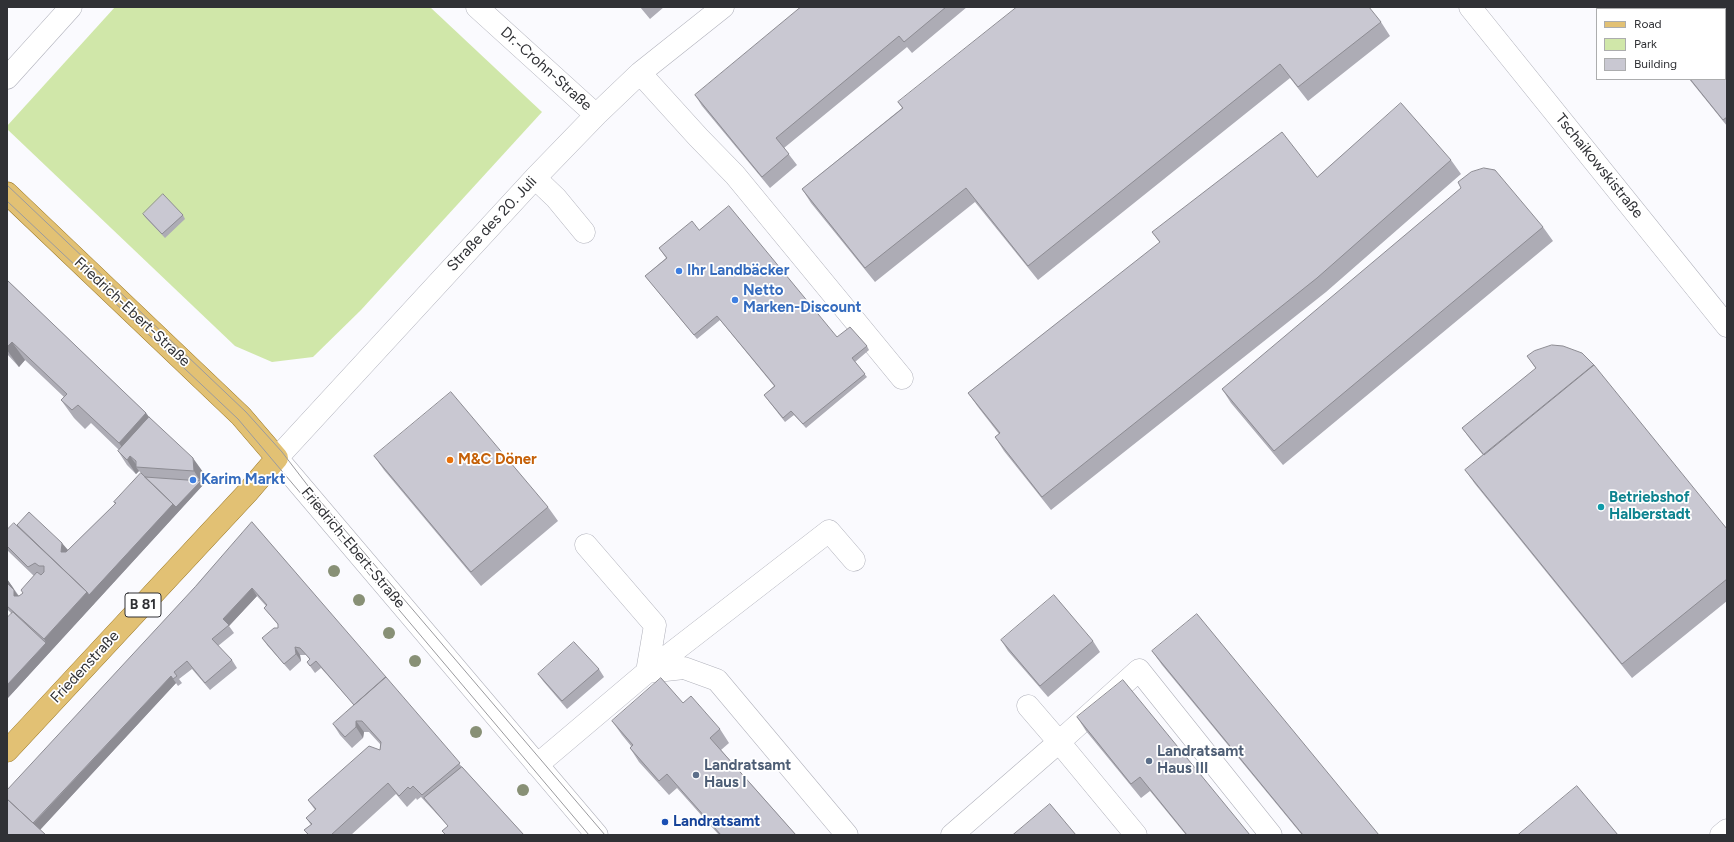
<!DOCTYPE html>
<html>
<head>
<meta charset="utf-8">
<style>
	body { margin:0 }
	#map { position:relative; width:1734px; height:842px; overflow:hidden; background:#fafafe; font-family:Figtree,sans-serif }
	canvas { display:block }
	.frame { position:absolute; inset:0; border:8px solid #303135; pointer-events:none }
	.legend { position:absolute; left:1596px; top:8px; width:130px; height:72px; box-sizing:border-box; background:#fff; border:1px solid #acadae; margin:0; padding:5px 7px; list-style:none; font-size:12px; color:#303135 }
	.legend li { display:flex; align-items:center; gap:8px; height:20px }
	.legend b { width:20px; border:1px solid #acadae }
</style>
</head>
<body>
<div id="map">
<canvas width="1734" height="842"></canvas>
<div class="frame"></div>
<ul class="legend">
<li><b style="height:5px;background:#e2c174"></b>Road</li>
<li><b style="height:11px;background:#d0e7a9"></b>Park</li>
<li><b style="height:11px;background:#c9c8d2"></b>Building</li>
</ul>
</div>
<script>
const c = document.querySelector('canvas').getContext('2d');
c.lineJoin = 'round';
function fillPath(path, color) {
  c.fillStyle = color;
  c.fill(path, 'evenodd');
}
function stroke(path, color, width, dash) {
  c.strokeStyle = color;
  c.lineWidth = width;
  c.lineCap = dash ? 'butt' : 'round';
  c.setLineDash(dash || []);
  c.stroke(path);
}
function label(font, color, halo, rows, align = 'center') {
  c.font = font + ' Figtree,sans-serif';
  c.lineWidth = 3.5;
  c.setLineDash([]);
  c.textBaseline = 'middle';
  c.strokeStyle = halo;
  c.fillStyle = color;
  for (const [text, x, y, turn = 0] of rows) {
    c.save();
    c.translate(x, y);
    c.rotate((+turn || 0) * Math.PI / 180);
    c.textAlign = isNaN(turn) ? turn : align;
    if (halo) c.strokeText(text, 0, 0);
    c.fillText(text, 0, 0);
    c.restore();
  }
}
const green = new Path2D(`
	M 115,7 L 430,7 L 542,112 L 361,310 L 313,357 L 272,362 L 235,346 L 7,129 L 7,126 Z`);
const minor = new Path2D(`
	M 477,7 L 596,115
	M 1470,7 L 1727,326
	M 640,73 L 698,137 L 735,175 L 902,378
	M 7,78 L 71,7
	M 535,178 L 556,198 L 584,232
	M 647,672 L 684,668 L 717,680 L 847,835
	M 647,672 L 829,531 L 854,560
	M 1028,706 L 1059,742 L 1139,670 L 1271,835
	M 537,765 L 647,672 L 655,625 L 586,545
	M 597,835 L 277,458 L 535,178 L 596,115 L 640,73 L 723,7
	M 952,835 L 1059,742 L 1136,835
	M 1721,835 L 1727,830`);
const major = new Path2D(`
	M 7,193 L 241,416 L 277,458 L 247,493 L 7,751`);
const tram = new Path2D(`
	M 7,185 L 246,412 L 282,452 L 315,495 L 605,835
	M 7,201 L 238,419 L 589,835`);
const trees = [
	[334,571],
	[359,600],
	[389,633],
	[415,661],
	[476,732],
	[523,790]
];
const wall = new Path2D(`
	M 640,7 L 664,7 L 650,19 Z
	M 801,7 L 967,7 L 912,53 L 907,47 L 784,148 L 797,165 L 770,188 L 702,106 L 695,95 Z
	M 1632,7 L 1727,7 L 1727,126 L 1689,79 L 1725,79 L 1725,9 L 1633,9 Z
	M 1381,22 L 1390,36 L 1308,101 L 1290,78 L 1038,280 L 975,202 L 875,282 L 811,203 L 802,189 L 902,108 L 898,102 Z
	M 1451,160 L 1461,174 L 1326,292 L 1051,510 L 1004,451 L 995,437 L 999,434 L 978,407 L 968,393 L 1160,243 L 1152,232 L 1317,177 Z
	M 143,214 L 183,215 L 185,219 L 165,238 L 145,217 Z
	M 1543,227 L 1553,241 L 1283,465 L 1231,403 L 1222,389 Z
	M 699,230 L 837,337 L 867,346 L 869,350 L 855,362 L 867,377 L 806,428 L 794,415 L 785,422 L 767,399 L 764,395 L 774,386 L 720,320 L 697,339 L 645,276 L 666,258 L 659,248 Z
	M 7,280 L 146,413 L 149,417 L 203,472 L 203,485 L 7,699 L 11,613 L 7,609 L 7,579 L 19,596 L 23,593 L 34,576 L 7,550 L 7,530 L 17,525 L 68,550 L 115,504 L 114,502 L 141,473 L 139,471 L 136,474 L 127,465 L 118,451 L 119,450 L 91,423 L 85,429 L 74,418 L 61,400 L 64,397 L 25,360 L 19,367 L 7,354 Z
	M 1527,356 L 1727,529 L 1727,601 L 1632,678 L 1475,484 L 1465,470 L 1483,455 L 1470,439 L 1462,428 L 1536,369 Z
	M 374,456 L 548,507 L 558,521 L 481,586 L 384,470 Z
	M 252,522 L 462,767 L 524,835 L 445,835 L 442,831 L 448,826 L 421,797 L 417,800 L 416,798 L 407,807 L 396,794 L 351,835 L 308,835 L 304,830 L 311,825 L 306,818 L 315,810 L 308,800 L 380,750 L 380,744 L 369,732 L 364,732 L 363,738 L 352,748 L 340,735 L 333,724 L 354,705 L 321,668 L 315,673 L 307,662 L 310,660 L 306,655 L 300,655 L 301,661 L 290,671 L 267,645 L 262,638 L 278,628 L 278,625 L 270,615 L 264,608 L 266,606 L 257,596 L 229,626 L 234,633 L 218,646 L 232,660 L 237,668 L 210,690 L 192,669 L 179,679 L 182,683 L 178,686 L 176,683 L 40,830 L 7,835 L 195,587 Z
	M 1001,640 L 1093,641 L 1100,652 L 1048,697 L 1008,651 Z
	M 1152,651 L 1379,835 L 1302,835 L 1162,665 Z
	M 599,669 L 604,677 L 567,709 L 543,681 L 538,674 Z
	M 683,703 L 720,729 L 729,743 L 721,750 L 796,835 L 719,835 L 677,788 L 669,795 L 639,762 L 630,748 L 631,746 L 622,735 L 612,721 Z
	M 1077,717 L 1250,835 L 1186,835 L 1150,791 L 1141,798 L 1086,731 Z`);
const shadedWall = new Path2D(`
	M 12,342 L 25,360 L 19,367 L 7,350 L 7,347 Z
	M 146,413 L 159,431 L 130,456 L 138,467 L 136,467 L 139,471 L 136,474 L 127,460 L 129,457 L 119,443 Z
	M 193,458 L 203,472 L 203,485 L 194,471 Z
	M 201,481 L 203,485 L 7,699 L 7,685 L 46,643 L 44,639 L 87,592 L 173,504 Z
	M 62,543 L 68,550 L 66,560 L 61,552 Z
	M 7,579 L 14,589 L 7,585 Z
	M 252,588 L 257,596 L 229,626 L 223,619 Z
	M 14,590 L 22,601 L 14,596 Z
	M 295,647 L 300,655 L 301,661 L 296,654 Z
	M 171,676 L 176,683 L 38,832 L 33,824 Z
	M 356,721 L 364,732 L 363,738 L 356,727 Z`);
const building = new Path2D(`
	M 801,7 L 946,7 L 904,42 L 899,36 L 776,138 L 789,154 L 762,177 L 695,95 Z
	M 1017,7 L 1369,7 L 1381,22 L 1298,87 L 1280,64 L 1028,266 L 966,188 L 865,268 L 802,189 L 903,108 L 898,102 Z
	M 1633,7 L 1727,7 L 1727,117 L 1723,120 L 1690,79 L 1725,79 L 1725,9 L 1634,9 Z
	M 1401,103 L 1451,160 L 1317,278 L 1042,497 L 995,437 L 1000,433 L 968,393 L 1160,242 L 1152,232 L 1282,132 L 1317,177 Z
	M 1484,168 L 1495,170 L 1543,227 L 1274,451 L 1222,389 L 1461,188 L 1458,182 L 1471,172 Z
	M 163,194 L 183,215 L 162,234 L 143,214 Z
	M 729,206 L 837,337 L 850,327 L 867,346 L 852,358 L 865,374 L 803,424 L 791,411 L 783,418 L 764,395 L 775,386 L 717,316 L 694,335 L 645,276 L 667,258 L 659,248 L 692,221 L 699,230 Z
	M 7,280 L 146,413 L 119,443 L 78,405 L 72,410 L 61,400 L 67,394 L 12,342 L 7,347 Z
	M 1552,345 L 1563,346 L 1582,353 L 1594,365 L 1484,455 L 1462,428 L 1536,368 L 1527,356 L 1534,351 Z
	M 1594,365 L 1727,529 L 1727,579 L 1622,664 L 1465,470 Z
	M 451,392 L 548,507 L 471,572 L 374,456 Z
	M 149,417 L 193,458 L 194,471 L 136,467 L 136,461 L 130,456 L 127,460 L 118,451 Z
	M 141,473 L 173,504 L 89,595 L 87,592 L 17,525 L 29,512 L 62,543 L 61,552 L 66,552 L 116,503 L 114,502 Z
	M 145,477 L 201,481 L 176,507 L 173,504 Z
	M 252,522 L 386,677 L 354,705 L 316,661 L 310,666 L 307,662 L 310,659 L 300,648 L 295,647 L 296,654 L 284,664 L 262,638 L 274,628 L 278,628 L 278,624 L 264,608 L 267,605 L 252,588 L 223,619 L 229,625 L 212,639 L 232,660 L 205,683 L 187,661 L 174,672 L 177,676 L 173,679 L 171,676 L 33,823 L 7,799 L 7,790 L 195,587 Z
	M 14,523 L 87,592 L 44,639 L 7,606 L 7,583 L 14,590 L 14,596 L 19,596 L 23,593 L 21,590 L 37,572 L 41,575 L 44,572 L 44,566 L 39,566 L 35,563 L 28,567 L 7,546 L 7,530 Z
	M 1054,595 L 1093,641 L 1040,686 L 1001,640 Z
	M 13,612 L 46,643 L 7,685 L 7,618 Z
	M 1197,614 L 1379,835 L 1303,835 L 1152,651 Z
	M 574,642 L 599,669 L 562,701 L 538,674 Z
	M 386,677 L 460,763 L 422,795 L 413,786 L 410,789 L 408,787 L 399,796 L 388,783 L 331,835 L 309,835 L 304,830 L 312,824 L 306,818 L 316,809 L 308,800 L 369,746 L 380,750 L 381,742 L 362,721 L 356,721 L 356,727 L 345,737 L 333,724 Z
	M 661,678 L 683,703 L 691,696 L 720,729 L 710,738 L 796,835 L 721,835 L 667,774 L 659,781 L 630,748 L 633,745 L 612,721 Z
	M 1123,680 L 1250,835 L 1187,835 L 1140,777 L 1131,784 L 1077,717 Z
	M 462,767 L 524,835 L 446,835 L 442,831 L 448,826 L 424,798 Z
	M 1577,786 L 1618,835 L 1518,835 Z
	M 7,799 L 46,835 L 7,835 Z
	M 1050,804 L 1076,835 L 1013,835 Z`);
const markers = [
	[679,271,4,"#3f7fe0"],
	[735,300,4,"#3f7fe0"],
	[450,460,4,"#e8710a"],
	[193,480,4,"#3f7fe0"],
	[1601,507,4,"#0f9aa8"],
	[1149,761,4,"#5c6f8a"],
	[696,775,4,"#5c6f8a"],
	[665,822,4,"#1a4fb4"]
];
const shields = [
	[143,605,36]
];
const shieldNames = [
	["B 81",143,605]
];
const streetNames = [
	["Dr.-Crohn-Straße",546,69,42],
	["Tschaikowskistraße",1599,166,51],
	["Straße des 20. Juli",492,224,-47],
	["Friedrich-Ebert-Straße",132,312,43],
	["Friedrich-Ebert-Straße",353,548,50],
	["Friedenstraße",85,667,-47]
];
const shopNames = [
	["Ihr Landbäcker",687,271],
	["Netto",743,291],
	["Marken-Discount",743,308],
	["Karim Markt",201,480]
];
const foodNames = [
	["M&C Döner",458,460]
];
const cultureNames = [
	["Betriebshof",1609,498],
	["Halberstadt",1609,515]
];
const serviceNames = [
	["Landratsamt",1157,752],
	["Haus III",1157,769],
	["Landratsamt",704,766],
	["Haus I",704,783]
];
const transitNames = [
	["Landratsamt",673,822]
];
fillPath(green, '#d0e7a9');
stroke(minor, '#b0b1bb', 23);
stroke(major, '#977422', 23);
stroke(minor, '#fff', 22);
stroke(major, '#e2c174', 22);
stroke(tram, '#9b9b9f', 1);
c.fillStyle = '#889076';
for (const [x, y] of trees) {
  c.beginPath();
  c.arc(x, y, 6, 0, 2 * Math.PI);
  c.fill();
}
fillPath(wall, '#adacb5');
fillPath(shadedWall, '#8d8c93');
fillPath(building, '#c9c8d2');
stroke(building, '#8d8c93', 1);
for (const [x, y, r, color] of markers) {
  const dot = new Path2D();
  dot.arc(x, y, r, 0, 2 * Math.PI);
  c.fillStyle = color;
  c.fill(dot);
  stroke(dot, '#fff', 1.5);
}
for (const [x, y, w] of shields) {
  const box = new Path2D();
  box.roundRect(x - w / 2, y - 12, w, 24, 3);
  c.fillStyle = '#fff';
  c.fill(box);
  stroke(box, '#303135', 1);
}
label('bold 14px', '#303135', null, shieldNames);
label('15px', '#303135', '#fff', streetNames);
label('bold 15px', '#366cbe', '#fff', shopNames, 'left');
label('bold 15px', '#c56008', '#fff', foodNames, 'left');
label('bold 15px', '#0d838f', '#fff', cultureNames, 'left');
label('bold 15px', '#4e5e75', '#fff', serviceNames, 'left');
label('bold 15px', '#164399', '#fff', transitNames, 'left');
</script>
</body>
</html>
